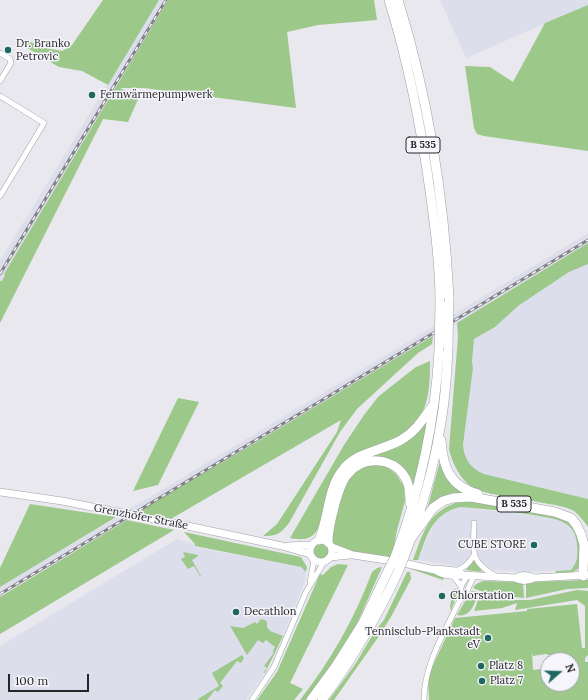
<!DOCTYPE html>
<html>
<head>
<meta charset="utf-8">
<style>
	body { margin:0 }
	#map { position:relative; width:588px; height:700px; overflow:hidden; background:#e8e8ee; font-family:Lora,serif }
	canvas { display:block }
	.north { position:absolute; left:540px; top:652px; width:40px; height:40px; box-sizing:border-box; background:#f5f5fb; border:1px solid #a2a2a7; border-radius:50%; rotate:70deg; font-size:11px; font-weight:700; line-height:16px; text-align:center; color:#262628 }
	.north::after { content:''; display:block; margin:auto; width:14px; height:18px; background:#1f6860; clip-path:polygon(50% 0,100% 100%,50% 72%,0 100%) }
	.scale { position:absolute; left:8px; top:674px; width:81px; height:18px; box-sizing:border-box; border:2px solid #262628; border-top:0; padding-left:5px; font-size:12px; line-height:14px; white-space:nowrap; color:#262628; -webkit-text-stroke:3px #f5f5fb; paint-order:stroke }
</style>
</head>
<body>
<div id="map">
<canvas width="588" height="700"></canvas>
<div class="north">N</div>
<div class="scale">100 m</div>
</div>
<script>
const c = document.querySelector('canvas').getContext('2d');
c.lineJoin = 'round';
function fillPath(path, color) {
  c.fillStyle = color;
  c.fill(path, 'evenodd');
}
function stroke(path, color, width, dash) {
  c.strokeStyle = color;
  c.lineWidth = width;
  c.lineCap = dash ? 'butt' : 'round';
  c.setLineDash(dash || []);
  c.stroke(path);
}
function label(font, color, halo, rows, align = 'center') {
  c.font = font + ' Lora,serif';
  c.lineWidth = 3;
  c.setLineDash([]);
  c.textBaseline = 'middle';
  c.strokeStyle = halo;
  c.fillStyle = color;
  for (const [text, x, y, turn = 0] of rows) {
    c.save();
    c.translate(x, y);
    c.rotate((+turn || 0) * Math.PI / 180);
    c.textAlign = isNaN(turn) ? turn : align;
    if (halo) c.strokeText(text, 0, 0);
    c.fillText(text, 0, 0);
    c.restore();
  }
}
const built = new Path2D(`
	M 159,0 L 168,0 L 28,234 L 4,274 L 5,275 L 2,281 L 0,281 L 0,259 L 3,256 L 22,224 L 29,215 L 34,205 Z
	M 440,0 L 588,0 L 588,5 L 466,58 Z
	M 588,233 L 588,243 L 457,323 L 433,336 L 265,437 L 136,513 L 125,511 L 145,500 L 426,331 Z
	M 588,264 L 588,499 L 484,474 L 476,471 L 467,462 L 463,453 L 463,445 L 473,368 L 472,362 L 474,339 L 495,327 L 518,306 L 569,272 Z
	M 460,507 L 540,516 L 557,519 L 566,524 L 573,531 L 577,540 L 578,552 L 575,565 L 571,570 L 530,572 L 481,570 L 418,560 L 424,544 L 436,520 L 441,515 L 451,509 Z
	M 116,518 L 127,520 L 0,596 L 0,587 Z
	M 177,539 L 196,544 L 195,547 L 301,567 L 306,572 L 305,581 L 297,602 L 276,652 L 265,673 L 246,700 L 0,700 L 0,646 Z`);
const green = new Path2D(`
	M 103,0 L 159,0 L 108,85 L 82,71 L 59,67 L 24,46 L 27,40 L 41,47 L 62,51 L 72,45 Z
	M 168,0 L 374,0 L 377,20 L 318,25 L 287,32 L 296,108 L 144,88 L 120,88 L 139,97 L 128,122 L 103,119 L 0,323 L 0,281 L 2,281 L 5,275 L 4,274 Z
	M 588,5 L 588,151 L 484,136 L 477,134 L 474,128 L 465,66 L 490,67 L 513,82 L 545,23 Z
	M 588,243 L 588,264 L 569,272 L 518,306 L 495,327 L 474,339 L 472,362 L 473,368 L 463,445 C 464,459 471,469 484,474 L 588,499 L 588,527 C 584,521 580,516 574,511 C 565,506 554,505 544,503 C 529,500 484,495 472,487 C 460,479 452,463 449,449 L 458,337 L 457,323 Z
	M 433,336 L 432,344 L 418,353 L 357,409 L 340,432 L 289,523 C 280,534 277,536 263,536 L 277,524 L 337,432 L 341,420 L 169,520 L 136,513 L 265,437 Z
	M 430,361 C 430,388 429,416 405,433 C 397,439 386,441 377,445 C 370,449 364,455 358,460 C 350,466 341,472 334,479 C 320,494 327,532 308,538 C 303,540 295,539 290,538 L 344,445 L 364,415 L 378,397 L 403,377 L 416,367 Z
	M 178,398 L 199,402 L 158,485 L 133,491 Z
	M 425,423 L 427,425 L 424,447 L 413,490 C 408,484 407,475 401,469 C 394,462 386,459 376,459 C 337,459 332,508 325,537 L 323,537 C 328,518 334,484 346,470 C 359,456 382,454 399,445 C 409,440 417,432 425,423 Z
	M 440,461 L 467,493 L 427,510 Z
	M 369,465 L 381,465 L 389,468 L 396,474 L 404,486 L 405,501 L 397,530 L 392,556 L 389,557 C 374,554 347,554 335,546 C 325,538 343,488 349,479 C 354,472 361,468 369,465 Z
	M 462,501 L 475,502 L 559,517 L 569,521 L 580,539 L 579,566 L 577,570 L 572,572 L 555,573 L 556,571 L 571,570 C 577,563 578,556 577,547 C 577,538 574,529 566,524 C 557,518 544,517 533,515 C 509,511 485,509 460,507 C 432,514 427,535 418,560 L 413,560 C 424,531 428,510 462,501 Z
	M 30,504 L 116,517 L 0,587 L 0,568 Z
	M 127,520 L 174,530 L 0,634 L 0,597 Z
	M 184,532 L 301,557 L 307,567 L 306,572 L 301,567 L 195,546 L 195,544 Z
	M313 552a8 8 0 1 1 16 0a8 8 0 1 1-16 0Z
	M 183,552 L 198,555 L 198,556 L 192,560 L 201,576 L 200,576 L 194,566 L 188,569 L 181,559 L 185,557 Z
	M 474,559 L 482,572 L 466,570 Z
	M 338,564 L 348,565 L 290,683 L 303,689 L 294,700 L 257,700 L 277,672 L 320,574 L 323,575 L 331,567 Z
	M 382,567 L 349,642 L 308,700 L 300,700 C 331,660 354,620 372,572 L 377,568 Z
	M 411,569 L 411,568 L 444,576 L 443,580 Z
	M 407,572 L 410,572 L 411,579 L 392,615 L 379,636 L 334,700 L 329,700 L 356,663 L 375,631 L 384,620 Z
	M 588,580 L 588,588 L 567,589 L 526,598 L 526,582 Z
	M 483,581 L 523,582 L 524,598 L 494,595 L 483,592 L 473,588 L 476,584 Z
	M 454,589 L 457,589 L 456,597 L 451,611 C 448,605 454,597 453,590 Z
	M 577,590 L 588,591 L 588,655 L 585,658 L 585,662 L 588,662 L 588,700 L 429,700 L 428,676 L 455,618 L 527,611 L 527,609 L 577,604 L 582,648 L 585,648 L 585,606 L 577,600 L 515,610 L 517,603 L 502,608 L 474,611 L 480,595 L 484,595 L 514,600 L 530,600 ZM 532,652 L 533,656 L 546,654 L 552,656 L 554,660 L 572,660 L 572,684 L 548,684 L 548,668 L 533,670 Z
	M 471,591 L 476,591 L 478,595 C 474,605 470,618 457,615 Z
	M 261,619 L 265,620 L 267,622 L 267,627 L 270,631 L 283,636 L 265,673 L 264,672 L 267,668 L 264,666 L 273,654 L 273,651 L 275,647 L 266,640 L 263,643 L 258,640 L 247,655 L 230,626 L 243,628 L 255,622 L 257,624 Z
	M 242,655 L 244,658 L 241,663 L 237,661 L 220,683 L 223,686 L 218,692 L 215,690 L 207,700 L 198,700 L 198,699 L 219,686 L 212,673 Z`);
const street = new Path2D(`
	M 0,53 L 10,59 L 11,63 L 0,81
	M 0,96 L 44,123 L 0,196
	M 474,523 C 474,551 468,560 495,576
	M 455,571 C 464,568 469,564 474,555
	M 453,576 L 461,586
	M 310,583 L 314,560
	M 459,602 C 460,591 460,582 470,575
	M 252,700 L 274,667 L 306,592 L 324,562
	M 424,700 C 424,665 444,633 459,602 L 465,595 L 474,576`);
const secondary = new Path2D(`
	M 0,492 L 62,501 L 183,525 L 282,546 L 310,554
	M310 551a11 11 0 1 1 22 0a11 11 0 1 1-22 0Z
	M 288,546 L 311,545
	M 332,547 L 353,555 L 399,562 L 435,570 C 443,575 452,576 462,575 L 515,578 C 522,582 528,581 534,578 L 588,575
	M 330,557 L 350,555
	M 437,569 L 455,571 L 462,574
	M 515,578 C 522,574 528,575 534,578`);
const highway = new Path2D(`
	M 389,0 C 408,62 421,126 430,191 C 435,228 440,265 440,303
	M 398,0 C 428,96 444,197 449,298
	M 441,440 C 443,467 449,486 478,494
	M 412,537 L 433,508 L 443,501 L 453,498 L 471,497 L 555,512 L 571,518 L 576,524 L 581,534 L 584,545 L 583,576
	M 319,540 C 329,518 327,491 342,471 C 355,452 382,451 401,440 C 416,432 424,417 434,404
	M 328,542 C 328,527 338,486 347,475 C 362,455 394,456 406,479 C 410,486 410,495 410,503
	M 395,557 C 420,491 435,421 439,351
	M 404,557 C 420,515 433,473 440,428 C 445,401 447,374 448,346
	M 311,700 L 336,666 L 363,623 L 389,569
	M 322,700 C 352,660 377,617 398,572`);
const rail = new Path2D(`
	M 0,274 L 166,0
	M 0,594 L 588,240`);
const highwayBridge = new Path2D(`
	M 448,346 L 449,298
	M 439,351 L 440,303
	M 389,569 L 395,557
	M 398,572 L 404,557`);
const markers = [
	[8,50,4,"#1f6860"],
	[92,95,4,"#1f6860"],
	[534,545,4,"#1f6860"],
	[442,596,4,"#1f6860"],
	[236,612,4,"#1f6860"],
	[488,638,4,"#1f6860"],
	[481,666,4,"#1f6860"],
	[482,681,4,"#1f6860"]
];
const shields = [
	[423,145,34],
	[514,504,34]
];
const shieldNames = [
	["B 535",423,145],
	["B 535",514,504]
];
const poiNames = [
	["Dr. Branko",16,44],
	["Petrovic",16,57],
	["Fernwärmepumpwerk",100,95],
	["CUBE STORE",526,545,"right"],
	["Chlorstation",450,596],
	["Decathlon",244,612],
	["Tennisclub-Plankstadt",480,632,"right"],
	["eV",480,645,"right"],
	["Platz 8",489,666],
	["Platz 7",490,681]
];
const streetNames = [
	["Grenzhöfer Straße",141,517,11]
];
fillPath(built, '#dddeeb');
fillPath(green, '#9cc889');
stroke(street, '#a0a0a6', 6);
stroke(secondary, '#a0a0a6', 8);
stroke(highway, '#a0a0a6', 10);
stroke(street, '#fff', 5);
stroke(secondary, '#fff', 7);
stroke(highway, '#fff', 9);
stroke(rail, '#828286', 3);
stroke(rail, '#f5f5fb', 1.5, [4.5]);
stroke(highwayBridge, '#a0a0a6', 10, []);
stroke(highwayBridge, '#fff', 9);
for (const [x, y, r, color] of markers) {
  const dot = new Path2D();
  dot.arc(x, y, r, 0, 2 * Math.PI);
  c.fillStyle = color;
  c.fill(dot);
  stroke(dot, '#f5f5fb', 1.5);
}
for (const [x, y, w] of shields) {
  const box = new Path2D();
  box.roundRect(x - w / 2, y - 8, w, 16, 3);
  c.fillStyle = '#f5f5fb';
  c.fill(box);
  stroke(box, '#262628', 1);
}
label('bold 10px', '#262628', null, shieldNames);
label('11px', '#262628', '#f5f5fb', poiNames, 'left');
label('11px', '#262628', '#f5f5fb', streetNames);
</script>
</body>
</html>
